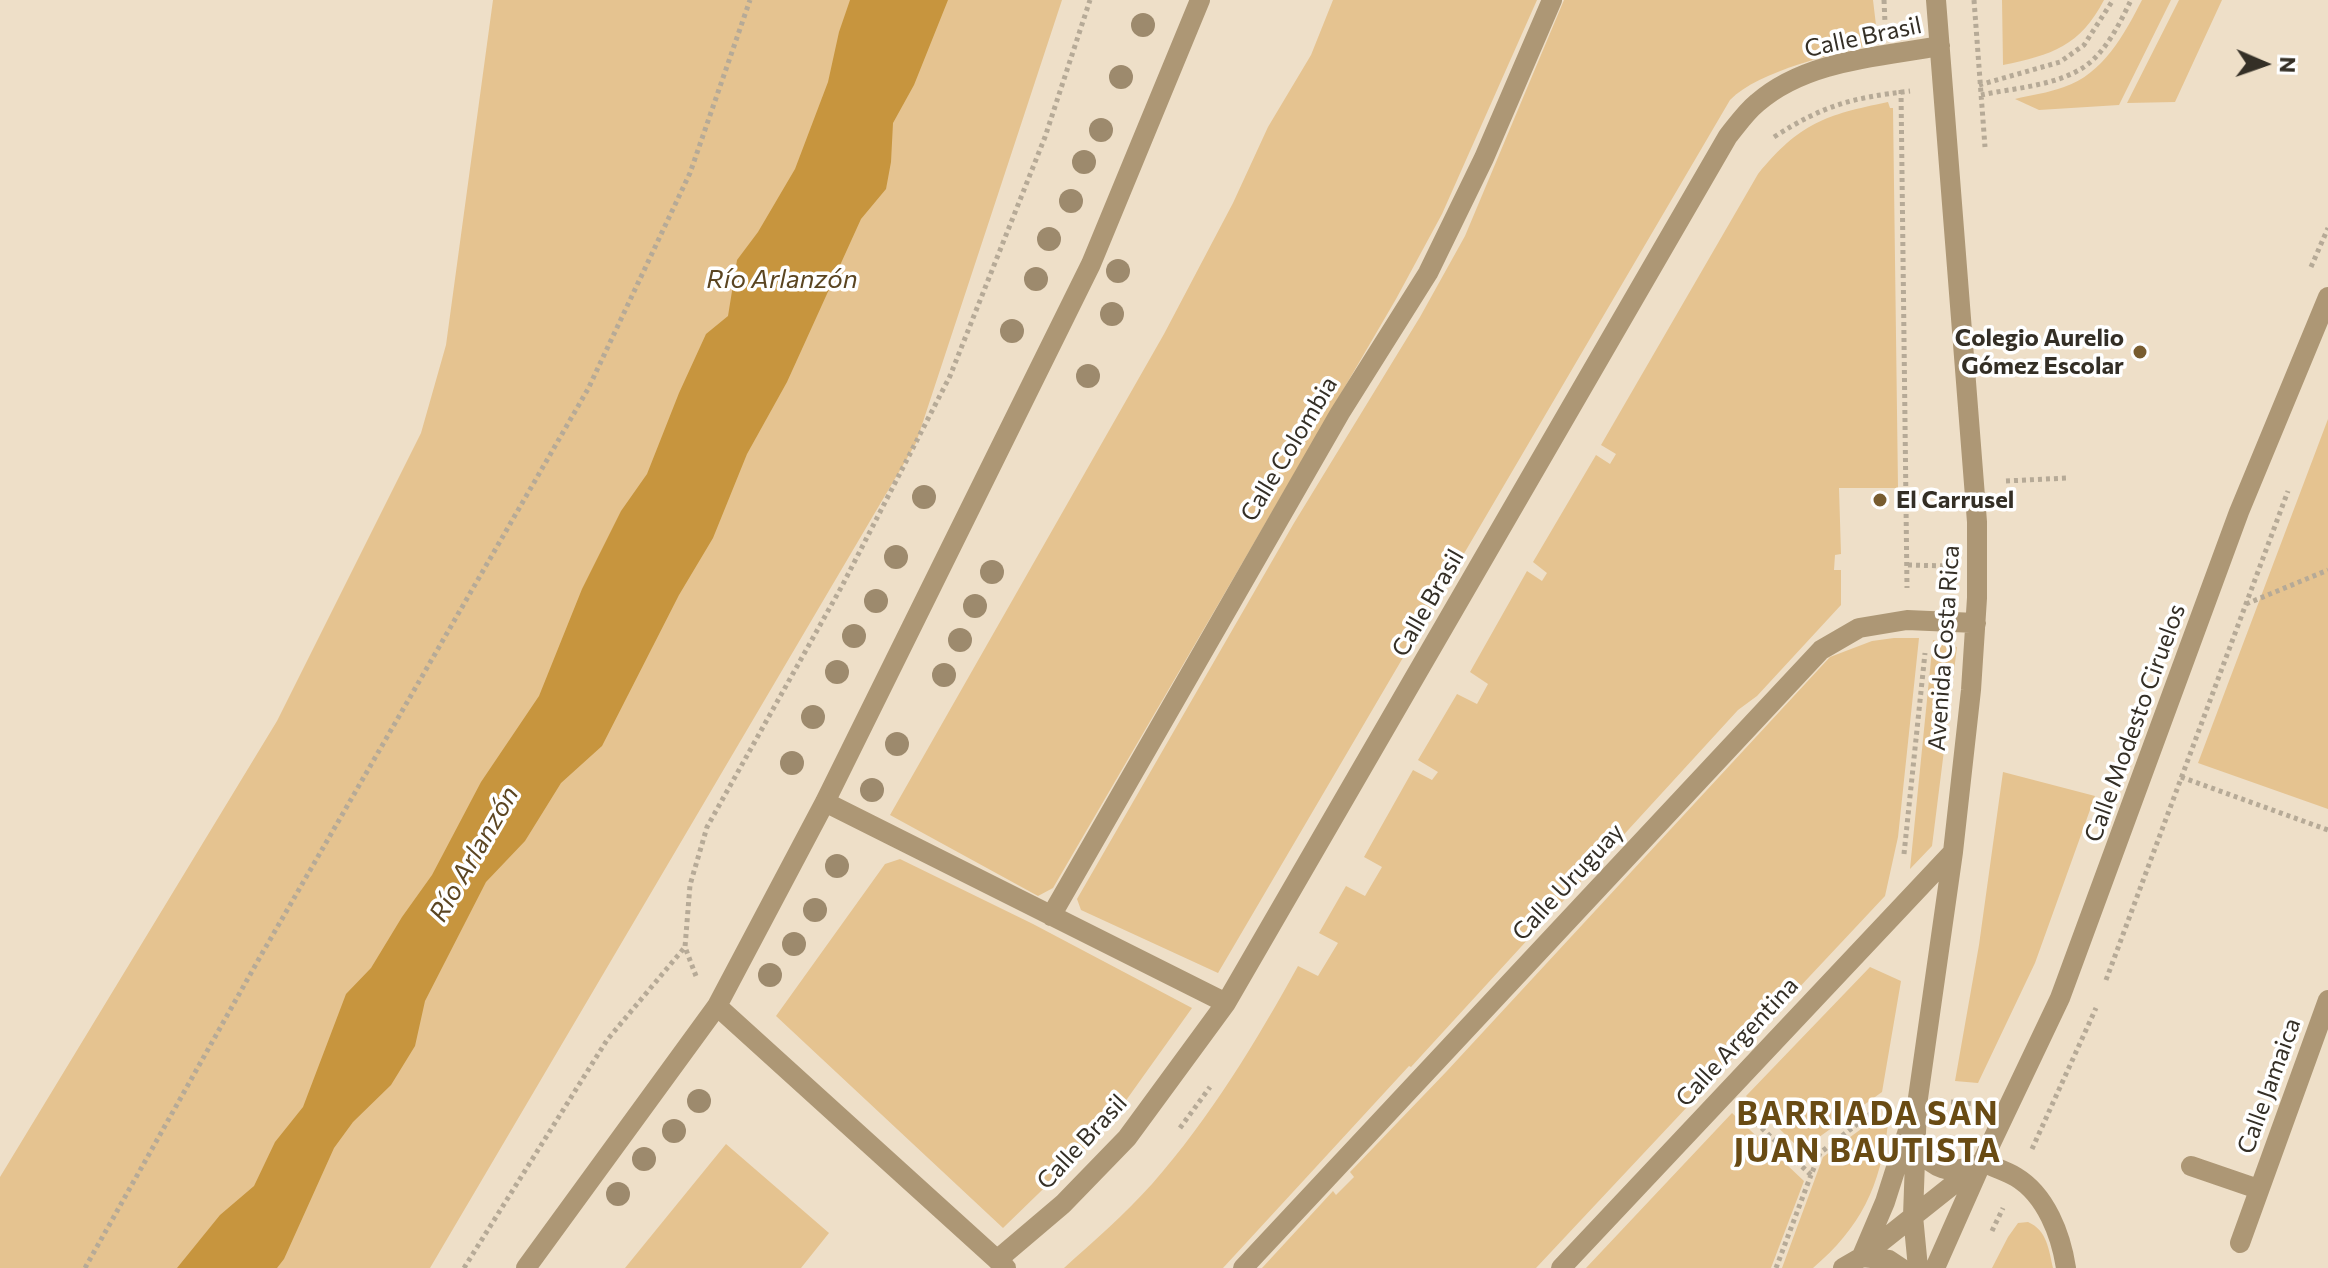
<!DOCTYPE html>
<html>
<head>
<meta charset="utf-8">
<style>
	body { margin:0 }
	#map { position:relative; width:2328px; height:1268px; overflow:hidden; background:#eedfc8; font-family:Commissioner,sans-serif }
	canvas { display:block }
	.north { position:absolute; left:2224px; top:24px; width:80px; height:80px; -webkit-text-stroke:6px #fff; paint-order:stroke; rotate:92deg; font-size:22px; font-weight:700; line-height:32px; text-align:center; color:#342f26 }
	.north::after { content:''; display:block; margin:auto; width:28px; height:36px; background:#342f26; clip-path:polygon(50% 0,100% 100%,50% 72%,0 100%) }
</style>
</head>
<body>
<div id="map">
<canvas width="2328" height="1268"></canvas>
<div class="north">N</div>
</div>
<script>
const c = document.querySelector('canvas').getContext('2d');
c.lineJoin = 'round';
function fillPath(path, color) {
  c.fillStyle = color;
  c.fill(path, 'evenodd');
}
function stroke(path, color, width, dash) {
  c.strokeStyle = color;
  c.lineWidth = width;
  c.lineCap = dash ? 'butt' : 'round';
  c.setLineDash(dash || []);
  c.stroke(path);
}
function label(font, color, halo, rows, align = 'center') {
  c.font = font + ' Commissioner,sans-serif';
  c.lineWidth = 7;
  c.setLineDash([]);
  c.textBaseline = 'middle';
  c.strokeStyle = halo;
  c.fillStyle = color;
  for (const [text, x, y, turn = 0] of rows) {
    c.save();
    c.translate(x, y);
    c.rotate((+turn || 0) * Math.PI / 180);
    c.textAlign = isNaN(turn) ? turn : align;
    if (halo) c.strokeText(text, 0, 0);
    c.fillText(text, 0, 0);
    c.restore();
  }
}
const green = new Path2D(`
	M 493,0 L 1062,0 L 916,443 L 430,1268 L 0,1268 L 0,1177 L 277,721 L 421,433 L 446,345 Z
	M 1333,0 L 1537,0 L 1442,214 L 1396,299 L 1053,888 L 1038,896 L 890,815 L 1164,334 L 1233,203 L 1268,127 L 1311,55 Z
	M 1564,0 L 1873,0 L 1878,42 C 1836,54 1759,70 1730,100 L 1218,973 L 1081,910 L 1077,899 L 1294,523 L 1420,317 L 1465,236 Z
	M 2002,0 L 2104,0 C 2080,46 2052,55 2003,65 Z
	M 2142,0 L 2171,0 L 2119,105 L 2039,110 L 2015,99 C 2031,95 2048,93 2064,87 C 2103,74 2124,35 2142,0 Z
	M 2179,0 L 2222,0 L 2175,102 L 2127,103 Z
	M 1888,102 L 1890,108 L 1893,108 L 1898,488 L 1839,488 L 1841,554 L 1835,555 L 1834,570 L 1841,570 L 1841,605 L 1757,696 L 1738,710 L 1411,1067 L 1409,1066 L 1223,1268 L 1064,1268 C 1094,1241 1125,1214 1152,1184 C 1210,1118 1256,1042 1298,966 L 1318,976 L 1338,943 L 1319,933 L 1346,886 L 1365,896 L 1382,867 L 1364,857 L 1413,770 L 1432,780 L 1438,772 L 1418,760 L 1457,694 L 1477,704 L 1488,684 L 1470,672 L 1527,571 L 1542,581 L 1547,573 L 1533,562 L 1596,455 L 1610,464 L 1616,454 L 1601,445 L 1758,174 C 1800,123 1825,115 1888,102 Z
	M 2328,419 L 2328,809 L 2198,763 Z
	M 1894,638 L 1919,638 L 1898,837 L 1885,896 L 1536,1268 L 1262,1268 L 1333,1191 L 1336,1195 L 1354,1177 L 1350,1172 L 1446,1072 L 1830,657 L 1872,641 Z
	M 1933,640 L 1957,647 L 1932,846 L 1910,869 Z
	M 2003,772 L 2095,796 L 2035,963 L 1978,1083 L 1955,1081 L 1979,945 Z
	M 900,859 L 1033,924 L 1192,1008 L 1107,1127 L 1003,1228 L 776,1016 L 885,864 Z
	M 1870,967 L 1901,981 L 1882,1092 L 1801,1150 L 1746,1096 Z
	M 1732,1113 L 1804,1181 L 1771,1268 L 1586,1268 Z
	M 1872,1121 L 1888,1124 C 1880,1187 1861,1227 1813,1268 L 1782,1268 L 1823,1157 Z
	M 726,1144 L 829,1233 L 801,1268 L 625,1268 Z
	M 2028,1222 C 2047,1230 2049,1250 2053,1268 L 1992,1268 L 2008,1237 L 2018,1223 Z`);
const water = new Path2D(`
	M 850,0 L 948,0 L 914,85 L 893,123 L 891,162 L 886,189 L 861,219 L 787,382 L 747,454 L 713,538 L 679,595 L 602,746 L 561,783 L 525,841 L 486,882 L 425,1001 L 415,1046 L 391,1085 L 353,1122 L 334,1148 L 284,1259 L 277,1268 L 177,1268 L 220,1215 L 254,1186 L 275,1142 L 303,1107 L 346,994 L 371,968 L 402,917 L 432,875 L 481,782 L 539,696 L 582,589 L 621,511 L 647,474 L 679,393 L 706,334 L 728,316 L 737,260 L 758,232 L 795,169 L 828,82 L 839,32 Z`);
const path = new Path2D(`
	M 1884,0 L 1885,23
	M 1974,0 L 1985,147
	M 1979,85 L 2060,62 L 2084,45 L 2113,0
	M 1901,90 L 1907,588
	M 1981,95 C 2014,88 2055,86 2084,67 C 2106,52 2120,23 2131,0
	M 1774,137 C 1824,105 1851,98 1910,91
	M 2311,267 L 2328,228
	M 2006,481 L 2067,478
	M 1908,565 L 1947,566
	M 2246,604 L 2328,570
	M 2181,777 L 2328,830
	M 1904,854 L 1925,653
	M 696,976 L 685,947 L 690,885 L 707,827 L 842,586 L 950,376 L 1045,137 L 1090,0
	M 2106,980 L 2288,491
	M 1951,1102 L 1973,1104
	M 1750,1117 L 1811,1175 L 1820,1153 L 1878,1108
	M 1180,1128 L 1210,1087
	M 2032,1149 L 2096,1008
	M 1992,1231 L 2003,1208
	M 85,1268 L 260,957 L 588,389 L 690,173 L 750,0
	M 464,1268 L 607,1040 L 685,947
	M 1776,1268 L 1811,1175`);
const street = new Path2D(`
	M 825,802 L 1226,1003
	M 1051,916 L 1340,413 L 1428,273 L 1484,158 L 1552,0
	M 717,1006 L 1006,1268
	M 1917,1149 C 1934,1168 1949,1176 1974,1165
	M 1982,1162 C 1993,1167 2006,1171 2016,1177 C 2046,1195 2061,1235 2066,1268
	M 2191,1166 L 2258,1189
	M 2240,1243 L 2328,1000
	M 1862,1256 L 1885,1202 L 1910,1124
	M 1862,1257 L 1889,1260 L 1901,1268
	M 997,1260 L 1063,1204 L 1127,1138 L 1226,1003 L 1728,136 C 1737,125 1746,112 1757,103 C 1806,60 1879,57 1940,46
	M 526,1268 L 717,1006 L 825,802 L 1091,264 L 1200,0
	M 1243,1268 L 1821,650 L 1859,628 L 1907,620 L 1976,623
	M 1561,1268 L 1953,852
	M 1843,1268 L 1862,1257 L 1979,1164
	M 1918,1268 L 1913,1216 L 1917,1105 L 1953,852 L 1971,690 L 1977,598 L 1977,522 L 1936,0
	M 1935,1268 L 1982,1162 L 2060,998 L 2239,512 L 2328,297`);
const trees = [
	[1143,25],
	[1121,77],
	[1101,130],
	[1084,162],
	[1071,201],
	[1049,239],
	[1118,271],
	[1036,279],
	[1112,314],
	[1012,331],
	[1088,376],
	[924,497],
	[896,557],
	[992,572],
	[876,601],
	[975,606],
	[854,636],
	[960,640],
	[837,672],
	[944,675],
	[813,717],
	[897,744],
	[792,763],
	[872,790],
	[837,866],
	[815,910],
	[794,944],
	[770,975],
	[699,1101],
	[674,1131],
	[644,1159],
	[618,1194]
];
const markers = [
	[2140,352,8,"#785c2f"],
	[1880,500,8,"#785c2f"]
];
const streetNames = [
	["Calle Brasil",1863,37,-12],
	["Calle Colombia",1289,449,-59],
	["Calle Brasil",1428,603,-60],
	["Avenida Costa Rica",1944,648,-86],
	["Calle Modesto Ciruelos",2135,723,-70],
	["Calle Uruguay",1568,882,-47],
	["Calle Argentina",1737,1042,-47],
	["Calle Jamaica",2269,1086,-70],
	["Calle Brasil",1082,1142,-47]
];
const poiNames = [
	["Colegio Aurelio",2124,338],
	["Gómez Escolar",2124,366],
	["El Carrusel",1896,500,"left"]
];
const waterNames = [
	["Río Arlanzón",782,279],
	["Río Arlanzón",474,854,-60]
];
const districtNames = [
	["BARRIADA SAN",1868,1114],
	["JUAN BAUTISTA",1868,1151]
];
fillPath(green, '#e5c390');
fillPath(water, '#c7953e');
stroke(path, '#b6aa97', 5, [4, 4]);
stroke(street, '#ad9775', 20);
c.fillStyle = '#9d8a6d';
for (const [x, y] of trees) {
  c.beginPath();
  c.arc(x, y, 12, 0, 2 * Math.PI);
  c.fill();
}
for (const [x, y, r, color] of markers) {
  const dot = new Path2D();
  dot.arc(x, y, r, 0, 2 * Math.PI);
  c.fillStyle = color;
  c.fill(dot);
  stroke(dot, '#fff', 3);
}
label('24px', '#342f26', '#fff', streetNames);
label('bold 24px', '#342f26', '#fff', poiNames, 'right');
label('italic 26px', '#5b4521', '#fff', waterNames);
c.letterSpacing = '2px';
label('bold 32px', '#694b14', '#fff', districtNames);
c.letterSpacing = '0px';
</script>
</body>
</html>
